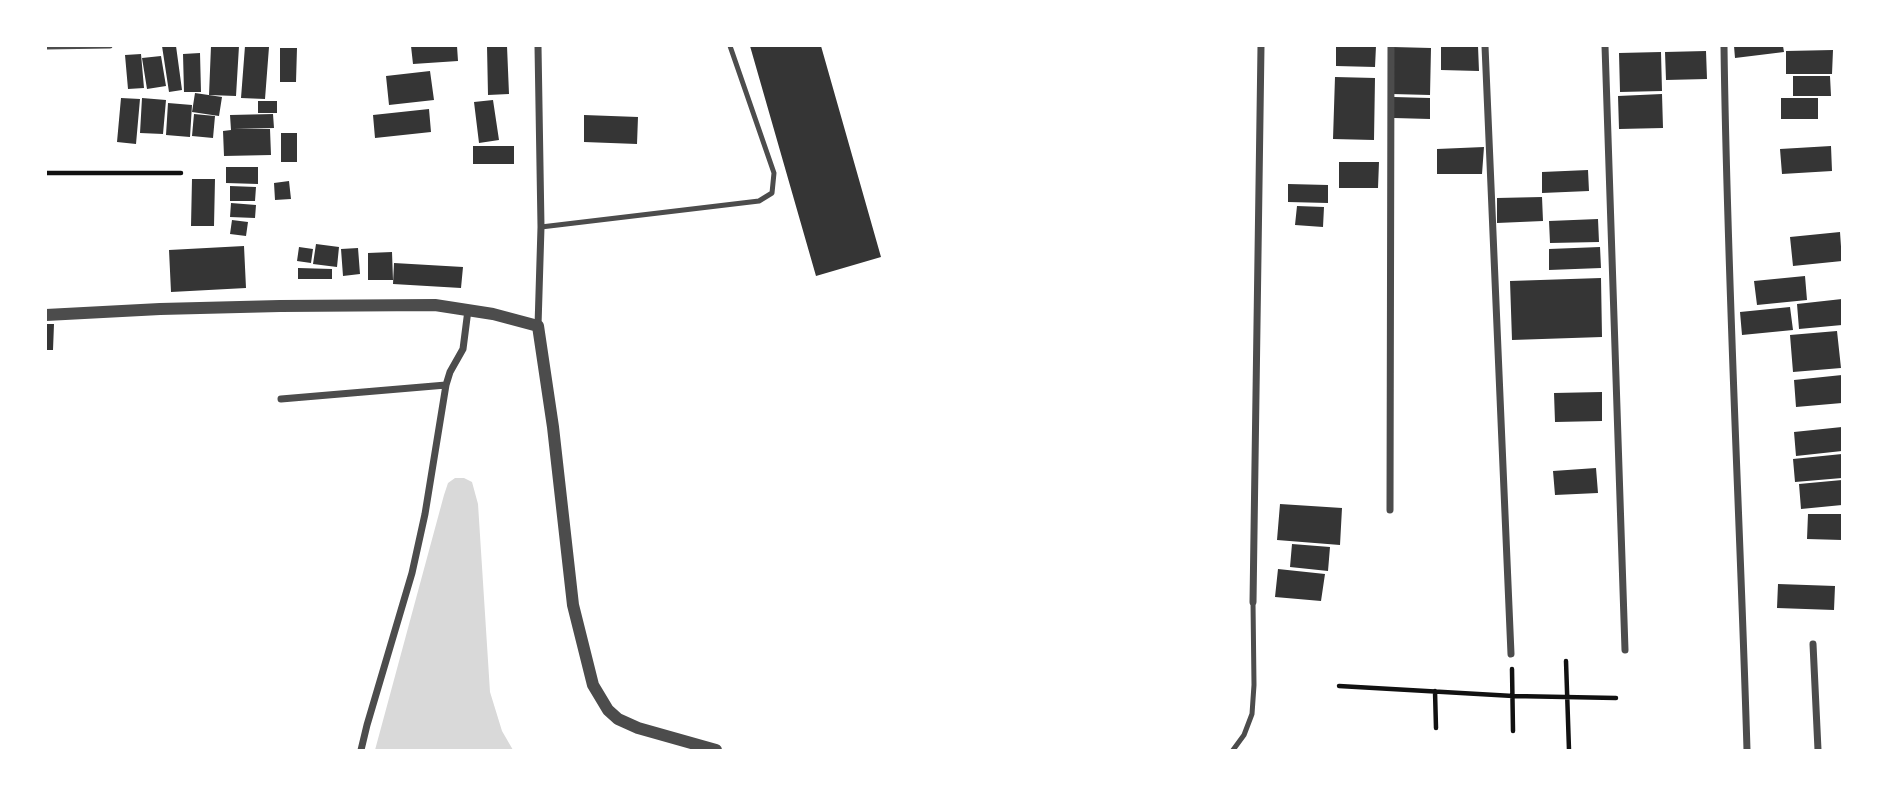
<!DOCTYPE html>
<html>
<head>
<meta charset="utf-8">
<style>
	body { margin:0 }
	#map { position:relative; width:1888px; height:796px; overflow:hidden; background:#fff; font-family:"Exo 2",sans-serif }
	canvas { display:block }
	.frame { position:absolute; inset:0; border:47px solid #fff; pointer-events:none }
</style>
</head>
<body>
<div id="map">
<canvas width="1888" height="796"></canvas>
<div class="frame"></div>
</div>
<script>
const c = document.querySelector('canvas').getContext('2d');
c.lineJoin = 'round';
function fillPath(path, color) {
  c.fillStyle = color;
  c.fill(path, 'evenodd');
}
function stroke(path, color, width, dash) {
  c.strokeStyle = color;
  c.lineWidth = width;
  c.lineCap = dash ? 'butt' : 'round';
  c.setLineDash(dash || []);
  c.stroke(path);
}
const water = new Path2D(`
	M 455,478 L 464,478 L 472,482 L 478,504 L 490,692 L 502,731 L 513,750 L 375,750 L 444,495 L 448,483 Z`);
const building = new Path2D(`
	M 162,46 L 176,46 L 182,90 L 169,92 Z
	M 211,46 L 239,46 L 236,96 L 209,95 Z
	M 245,46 L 269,47 L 265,99 L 241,98 Z
	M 411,46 L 457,46 L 458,61 L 413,64 Z
	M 487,46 L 507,46 L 509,94 L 488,95 Z
	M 750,46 L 821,46 L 881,257 L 816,276 Z
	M 1336,46 L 1376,46 L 1375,67 L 1336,66 Z
	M 1441,46 L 1478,46 L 1479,71 L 1441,70 Z
	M 1734,46 L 1783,46 L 1784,52 L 1735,58 Z
	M 1393,47 L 1431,48 L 1430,95 L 1392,94 Z
	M 280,48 L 297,48 L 296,82 L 280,82 Z
	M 1833,50 L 1832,74 L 1786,74 L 1786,51 Z
	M 1706,51 L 1707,79 L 1666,80 L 1665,52 Z
	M 1661,52 L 1662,91 L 1620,92 L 1619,53 Z
	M 200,53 L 201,92 L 184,92 L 183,54 Z
	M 141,54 L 144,88 L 128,89 L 125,55 Z
	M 161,56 L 166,86 L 147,89 L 142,58 Z
	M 430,71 L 434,100 L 389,105 L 386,76 Z
	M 1793,76 L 1830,76 L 1831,96 L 1793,96 Z
	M 1335,77 L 1375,78 L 1374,140 L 1333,139 Z
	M 195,93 L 222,97 L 219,116 L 192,112 Z
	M 1662,94 L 1663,128 L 1619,129 L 1618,96 Z
	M 1394,97 L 1430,98 L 1430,119 L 1394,118 Z
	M 121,98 L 140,99 L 136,144 L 117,142 Z
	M 142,98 L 166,100 L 163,134 L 140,133 Z
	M 1781,98 L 1818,98 L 1818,119 L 1781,119 Z
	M 493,100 L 499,140 L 479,143 L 474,102 Z
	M 258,101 L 277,101 L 277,113 L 258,113 Z
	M 168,103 L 192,105 L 190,137 L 166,135 Z
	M 429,109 L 431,132 L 375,138 L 373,115 Z
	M 194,114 L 215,116 L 213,138 L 192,136 Z
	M 273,114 L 274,128 L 234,129 L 270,129 L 271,155 L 224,156 L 223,131 L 231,130 L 230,115 Z
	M 584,115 L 638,117 L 637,144 L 584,142 Z
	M 281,133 L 297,133 L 297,162 L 281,162 Z
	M 473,146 L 514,146 L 514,164 L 473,164 Z
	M 1831,146 L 1832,171 L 1782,174 L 1780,149 Z
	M 1484,147 L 1482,174 L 1437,174 L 1437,149 Z
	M 1339,162 L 1379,162 L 1378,188 L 1339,188 Z
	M 226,167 L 258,167 L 258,184 L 226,183 Z
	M 1588,170 L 1589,191 L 1542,193 L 1542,172 Z
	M 192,179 L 215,179 L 214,226 L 191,226 Z
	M 289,181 L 291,199 L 275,200 L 274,183 Z
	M 1288,184 L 1328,185 L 1328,203 L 1288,202 Z
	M 230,186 L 256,187 L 255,201 L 230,201 Z
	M 1542,197 L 1543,221 L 1497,223 L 1497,198 Z
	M 231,203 L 256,205 L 255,218 L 230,217 Z
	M 1297,206 L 1324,207 L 1323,227 L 1295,225 Z
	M 1598,219 L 1599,242 L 1550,243 L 1549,221 Z
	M 232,220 L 248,222 L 246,236 L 230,234 Z
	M 1840,232 L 1842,261 L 1793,266 L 1790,237 Z
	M 316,244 L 339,247 L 337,267 L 313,264 Z
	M 244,246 L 246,288 L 171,292 L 169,250 Z
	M 299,247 L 313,249 L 311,263 L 297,261 Z
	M 1600,247 L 1601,268 L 1549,270 L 1549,249 Z
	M 358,248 L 360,274 L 343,276 L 341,249 Z
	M 392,252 L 393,280 L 368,280 L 368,253 Z
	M 394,263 L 463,267 L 461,288 L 393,284 Z
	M 298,268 L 332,269 L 332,279 L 298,279 Z
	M 1805,276 L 1807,300 L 1757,305 L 1754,281 Z
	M 1601,278 L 1602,337 L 1512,340 L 1510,281 Z
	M 1842,299 L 1842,325 L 1799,329 L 1797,304 Z
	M 1790,307 L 1793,330 L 1742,335 L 1740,312 Z
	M 46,324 L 54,324 L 53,350 L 46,350 Z
	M 1837,331 L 1841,368 L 1793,372 L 1790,335 Z
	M 1842,375 L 1842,403 L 1796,407 L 1794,380 Z
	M 1602,392 L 1602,421 L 1555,422 L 1554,393 Z
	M 1842,427 L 1842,451 L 1796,456 L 1794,432 Z
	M 1842,454 L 1842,478 L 1795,482 L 1793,459 Z
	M 1596,468 L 1598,493 L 1555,495 L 1553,471 Z
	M 1842,480 L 1842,505 L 1801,509 L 1799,484 Z
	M 1280,504 L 1342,508 L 1340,545 L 1277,540 Z
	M 1808,514 L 1842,514 L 1842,540 L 1807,539 Z
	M 1292,544 L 1330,547 L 1328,571 L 1290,567 Z
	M 1278,569 L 1325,574 L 1321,601 L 1275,597 Z
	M 1778,584 L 1835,586 L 1834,610 L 1777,608 Z`);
const path = new Path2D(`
	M 46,173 L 181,173
	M 1566,661 L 1569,750
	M 1512,669 L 1513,731
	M 1339,686 L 1513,696 L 1616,698
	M 1435,691 L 1436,728`);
const service = new Path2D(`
	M 46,47 L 110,46
	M 541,227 L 759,201 L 772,193 L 774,173 L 730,46
	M 1233,750 L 1244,735 L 1252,714 L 1254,685 L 1253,602`);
const minor = new Path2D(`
	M 1485,46 L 1511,654
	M 1605,46 L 1625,650
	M 1724,46 C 1727,281 1740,515 1747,750
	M 538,326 L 541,227 L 538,46
	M 281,399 L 446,385
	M 1390,510 L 1391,46
	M 1253,602 L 1261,46
	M 1813,644 L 1818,750
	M 361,750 L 367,725 L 412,573 L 425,514 L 446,385 L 450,372 L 463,349 L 468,310`);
const tertiary = new Path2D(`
	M 46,315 L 160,309 L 280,306 L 435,305 L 493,314 L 538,326 L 553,427 L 573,605 L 593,685 L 608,710 L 618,719 L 638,728 L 716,750`);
fillPath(water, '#d9d9d9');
fillPath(building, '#353535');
stroke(path, '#111', 4.5);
stroke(service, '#4c4c4c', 5);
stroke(minor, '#4c4c4c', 7);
stroke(tertiary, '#4c4c4c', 12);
</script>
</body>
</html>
